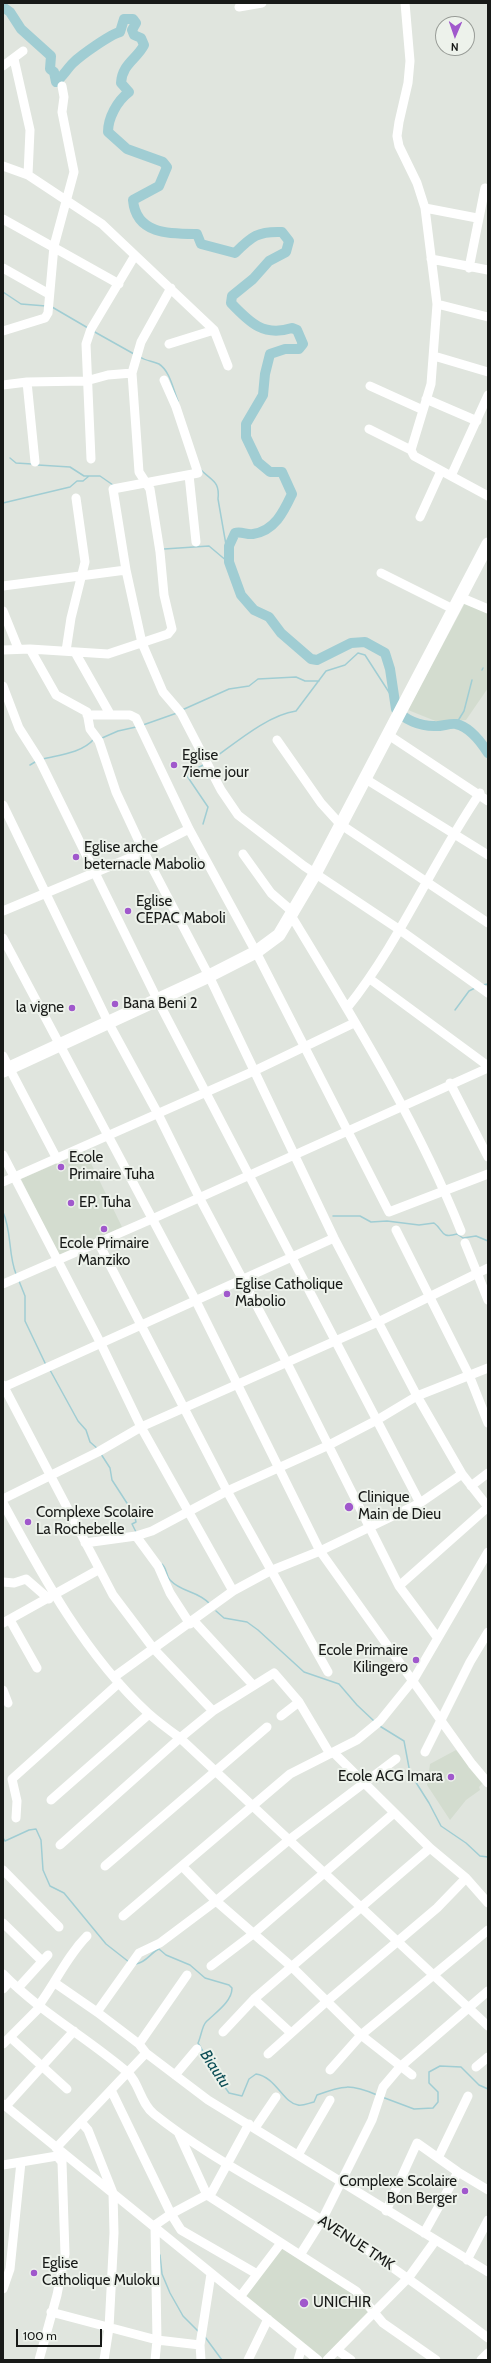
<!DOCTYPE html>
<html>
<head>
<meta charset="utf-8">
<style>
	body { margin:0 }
	#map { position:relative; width:491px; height:2363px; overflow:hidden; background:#e0e5de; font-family:Cabin,sans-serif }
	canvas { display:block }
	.frame { position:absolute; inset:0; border:4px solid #181a18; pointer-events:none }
	.north { position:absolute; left:435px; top:16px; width:40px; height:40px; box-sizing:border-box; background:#edf2eb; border:1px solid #989c97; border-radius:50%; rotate:182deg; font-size:11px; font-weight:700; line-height:16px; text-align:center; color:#181a18 }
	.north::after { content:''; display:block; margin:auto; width:14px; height:18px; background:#a058cc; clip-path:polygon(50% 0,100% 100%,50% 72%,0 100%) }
	.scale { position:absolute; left:16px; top:2329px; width:86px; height:18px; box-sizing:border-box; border:2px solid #181a18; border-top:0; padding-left:5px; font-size:12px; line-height:14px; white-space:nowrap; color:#181a18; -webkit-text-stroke:3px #edf2eb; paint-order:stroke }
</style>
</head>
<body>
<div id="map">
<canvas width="491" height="2363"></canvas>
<div class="frame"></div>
<div class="north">N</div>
<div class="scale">100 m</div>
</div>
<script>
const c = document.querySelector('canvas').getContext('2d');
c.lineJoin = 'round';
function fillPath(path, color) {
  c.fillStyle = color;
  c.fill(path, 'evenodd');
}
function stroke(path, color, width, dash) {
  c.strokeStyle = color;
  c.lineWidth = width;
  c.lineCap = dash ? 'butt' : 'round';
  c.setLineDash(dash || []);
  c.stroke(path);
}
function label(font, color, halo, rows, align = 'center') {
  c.font = font + ' Cabin,sans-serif';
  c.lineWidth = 4;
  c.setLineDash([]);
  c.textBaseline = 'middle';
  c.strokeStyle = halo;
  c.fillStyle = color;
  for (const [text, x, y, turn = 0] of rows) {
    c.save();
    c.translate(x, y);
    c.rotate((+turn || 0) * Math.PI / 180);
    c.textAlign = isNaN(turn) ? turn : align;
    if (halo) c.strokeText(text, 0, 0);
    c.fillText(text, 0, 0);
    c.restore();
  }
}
const built = new Path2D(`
	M 465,603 L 488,612 L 488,688 L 466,720 L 438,722 L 408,710 Z
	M 85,1151 L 122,1227 L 59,1256 L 21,1179 Z
	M 456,1750 L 483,1783 L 479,1787 L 480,1790 L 466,1800 L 450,1820 L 427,1785 L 430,1764 Z
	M 279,2247 L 356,2294 L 356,2300 L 360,2304 L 365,2304 L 369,2311 L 321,2360 L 242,2297 Z`);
const stream = new Path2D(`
	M 3,292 L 21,304 L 46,306
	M 52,307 L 88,328
	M 93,331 L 134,354
	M 140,357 C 146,361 153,361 159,364 C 170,371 173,389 178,401
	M 10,458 L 16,463 L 32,464
	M 38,465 L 70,467 L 84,476 L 100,476 L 113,485
	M 201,470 C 212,481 220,481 218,499 L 229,562
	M 3,503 L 70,487 L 77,481 L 83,481 L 89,476
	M 164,549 L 209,546 L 228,562
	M 488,661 L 488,660
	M 482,670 L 483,668
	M 182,710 L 229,689 L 249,686 L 258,679 L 296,677 L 305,681 L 319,681
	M 456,724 L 464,711 L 472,680
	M 143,725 L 177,713
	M 102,738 L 118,731 L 136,727
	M 43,759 C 59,755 82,753 94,739
	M 210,761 C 233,745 267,715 296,711 L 326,671 L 345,665 L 358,653 L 365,655 L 394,700
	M 30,765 L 35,762
	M 203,824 L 208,807 L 187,776 L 190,772 L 205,764
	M 482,985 L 488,984
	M 455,1010 L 469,991 L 475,988
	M 3,1212 C 12,1232 8,1254 16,1274
	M 333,1216 L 360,1216 L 371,1222 L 387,1221 L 419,1225 L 434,1223 C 444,1230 440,1239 457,1234 L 463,1238 L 476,1236 L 488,1241
	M 19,1281 L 25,1296 L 25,1321 L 46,1365
	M 50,1370 L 78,1421 L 86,1430 L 90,1442 L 98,1449
	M 101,1454 L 110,1468 L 112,1480 L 134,1514 L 136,1522 L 132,1524 L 136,1532
	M 162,1564 C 167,1568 166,1576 170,1580 C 182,1593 197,1590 210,1604
	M 216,1611 L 224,1618 L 247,1622 L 258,1630 L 304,1672 L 339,1684 L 357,1705 L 374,1721
	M 378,1725 L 404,1741 L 410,1773 L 429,1803 L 441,1826 L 466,1843 L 480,1856 L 488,1857
	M 3,1838 L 5,1841 L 29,1830 L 36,1829 L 41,1840 L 43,1870 L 50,1886 L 64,1893 L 106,1944 L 129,1962
	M 136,1964 C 147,1962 150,1953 159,1949 L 166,1955 L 190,1965 L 205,1978 L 229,1985 L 232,1988 C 232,2002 215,2013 206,2022 C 202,2026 201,2037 198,2043 L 222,2083 L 229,2093 L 242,2096 L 249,2079 L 256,2074 C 276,2077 283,2103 298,2105 C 303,2106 309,2103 314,2102 L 317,2095 C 343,2085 351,2084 377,2095
	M 382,2097 L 414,2109 L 433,2108 L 438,2102 L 438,2092 L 429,2083 L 429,2072 L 440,2066 L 461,2067 L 479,2085 L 488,2089
	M 160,2255 L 162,2274 L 170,2293 L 183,2316 L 198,2331
	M 205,2337 L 222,2360`);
const river = new Path2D(`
	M 3,7 L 10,12 L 21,29 L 51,56 L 50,69 L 54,72 L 56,82 C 63,76 67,69 73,63 C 81,55 111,34 120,32 L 124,19 L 133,19 L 136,23 L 132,30 L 134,35 L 141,38 L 144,45 C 137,59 122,64 121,83 L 129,92 C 117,101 108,118 108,132 L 127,149 L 163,162 L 167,167 L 159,186 L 133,200 C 136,235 171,234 197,234 L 201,244 L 235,253 C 252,236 258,231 282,232 L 289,241 L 286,252 L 269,261 L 253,279 L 232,296 L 231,303 C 250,323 264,337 292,328 L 297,330 L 303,344 L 299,349 L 285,349 L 270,354 L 265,374 L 263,395 L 246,424 L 246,437 L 258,462 L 270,472 L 282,472 L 292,494 C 284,511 275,531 253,534 C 247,535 241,531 235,533 L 229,546 L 229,562 L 241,595 L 254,610 L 269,617 L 281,633 L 311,659 L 317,660 L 351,643 L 365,642 L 385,653 L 390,669 L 396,709 C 404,720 420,726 434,726 C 441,727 449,723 456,724 C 470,727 481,742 488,753`);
const minor = new Path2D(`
	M 405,3 L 410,61 L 408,83 L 399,122 L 397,136 L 399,146 L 417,183 L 425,208 L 437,304 L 488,317
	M 239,7 L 262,3
	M 14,59 L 30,130 L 28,175
	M 3,66 L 23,51
	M 3,166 L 28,175 L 102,224 L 214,330 L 228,366
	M 425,208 L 477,218
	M 3,219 L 119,284
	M 431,259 L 488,270
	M 3,268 L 49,294
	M 469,268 L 485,188
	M 437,304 L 431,384 L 411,450 L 414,456 L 488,496
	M 3,331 L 45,318 L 48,313 L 54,246 L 74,172 L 62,112 L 64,97 L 62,86
	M 169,344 L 214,330
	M 434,356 L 488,372
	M 164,380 L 176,407 L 198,473 L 113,489 L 126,570 L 142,643 L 163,692 L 181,713 L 221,790 L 238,815 L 304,866 L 400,930 L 488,993
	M 27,382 L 35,462
	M 3,385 L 27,382 L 86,381 L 108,375 L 132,373
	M 370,386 L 423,410
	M 426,399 L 477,421
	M 369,429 L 411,450
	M 91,459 L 86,344 L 91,329 L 134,257
	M 189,475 L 196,542
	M 451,476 L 488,395
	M 420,517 L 441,471
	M 381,573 L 455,610
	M 3,586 L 126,570
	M 462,598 L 488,609
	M 3,611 L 18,648
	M 30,649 L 56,695 L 87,712 L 90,729 L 99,741 L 116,792 L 144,852 L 209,976 L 334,1238 L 417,1396 L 462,1474 L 488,1507
	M 3,650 L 30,649 L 108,654 L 168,634 L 172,629 L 164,595 L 160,552 L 150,489 L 139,472 L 132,373 L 141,342 L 171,288
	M 66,651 L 71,618 L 85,562 L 76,498
	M 76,654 L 110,714
	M 3,686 L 19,728 L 40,761 L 157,999 L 420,1503
	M 87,715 L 130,715 L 136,718 L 189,829 L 256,952 L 389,1212 L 488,1174
	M 387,734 L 488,801
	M 277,740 L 321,803 L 340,824 L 488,923
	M 364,778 L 488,855
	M 3,805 L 108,1022 L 157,1112 L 199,1197 L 287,1363 L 399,1586 L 437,1637
	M 243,854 L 271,893 L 294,913
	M 3,911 L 144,852 L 189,829
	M 292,917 C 353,1018 417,1121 461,1231
	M 3,938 L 196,1301 L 320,1551 L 472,1764 L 488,1783
	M 370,979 L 488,1066
	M 347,1008 C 400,942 432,863 480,793
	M 3,1056 L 57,1159
	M 450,1083 L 488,1157
	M 3,1155 L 101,1344 L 141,1427 L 233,1591
	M 3,1182 L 254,1071 L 354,1023
	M 396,1230 L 469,1375 L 488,1423
	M 98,1242 L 227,1491 L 328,1672
	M 465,1243 L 488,1300
	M 3,1284 L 152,1219 L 488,1068
	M 3,1385 L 113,1595 L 153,1648 L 213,1711
	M 4,1387 L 334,1238
	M 471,1486 L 488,1473
	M 3,1499 L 98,1452 L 141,1427 L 378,1322 L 488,1268
	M 3,1503 C 43,1577 86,1656 148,1713 C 158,1722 169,1730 180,1738 L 488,2026
	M 136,1536 L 158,1566 L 170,1593 L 190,1624
	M 85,1543 L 136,1536 L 152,1531 L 227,1491 L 327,1446 L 377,1420 L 417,1396 L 488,1368
	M 3,1582 L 14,1583 L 26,1579 L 49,1599
	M 399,1586 L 488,1507
	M 10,1620 L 37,1668
	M 194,1621 L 253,1685
	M 3,1623 L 98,1570
	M 114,1677 L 233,1591 L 270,1571 L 320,1551 L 420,1503 L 462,1474
	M 3,1690 L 8,1703
	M 281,1716 L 299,1702
	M 333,1752 L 430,1848 L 466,1878 L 488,1903
	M 425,1752 L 470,1662 L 488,1632
	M 51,1800 L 149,1714
	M 16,1818 L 17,1801 L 12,1779 L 119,1683
	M 60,1845 L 180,1738 L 213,1711 L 274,1673 L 299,1702 L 330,1754
	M 105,1866 L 267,1727
	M 182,1866 L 216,1901 L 292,1967 L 361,2035 L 412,2075
	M 3,1870 L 59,1927
	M 123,1916 L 290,1774 L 357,1740 L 380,1721 L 414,1679 L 488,1552
	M 3,1923 L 42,1961
	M 211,1966 L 253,1934 L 394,1813
	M 3,1974 C 39,2011 86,2037 126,2071 C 139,2081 140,2103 154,2114 C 205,2155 265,2185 320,2219 C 379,2256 433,2296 488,2338
	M 55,1983 L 97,2012 L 139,2044
	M 18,1988 L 48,1955
	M 3,1989 L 10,1981
	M 254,1999 L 291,2033
	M 39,2005 C 56,1982 67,1956 87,1936
	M 97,2012 L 139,1953 L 160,1943 L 216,1901 L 290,1839 L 396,1759
	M 223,2032 L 254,1999 L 430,1848
	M 10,2037 L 67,2089
	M 3,2044 L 41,2006
	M 146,2053 L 208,2100 L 488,2272
	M 268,2054 L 326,2002 L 437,1908 L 466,1878
	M 476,2067 L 488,2057
	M 330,2070 L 361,2035 L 488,1930
	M 175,2075 L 197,2049
	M 111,2090 L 171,2214 L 181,2230 L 257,2274
	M 3,2104 C 108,2189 213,2274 318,2360
	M 6,2106 L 74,2031
	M 81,2122 L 88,2130 L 113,2193 L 114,2233 L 109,2328 L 104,2360
	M 255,2128 L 276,2097
	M 179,2134 L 207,2195 L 356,2291 L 383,2323 L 436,2360
	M 56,2148 L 146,2053 L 139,2044 L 187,1975
	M 298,2155 L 330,2100
	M 438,2158 L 468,2096
	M 3,2165 L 57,2156
	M 386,2211 L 417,2143 L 458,2172 L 488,2190
	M 155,2225 L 171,2214 L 212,2192 L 249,2124
	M 424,2233 L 458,2172
	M 300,2255 L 322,2220 L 372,2120 L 383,2087 L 400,2067 L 488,1991
	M 467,2260 L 488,2220
	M 3,2289 L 10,2269 L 21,2162
	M 240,2297 L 281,2243
	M 51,2312 L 157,2340 L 200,2345
	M 337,2350 L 351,2360
	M 39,2360 L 57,2295 L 65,2254 L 62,2162 L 57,2156
	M 155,2360 L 157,2340 L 155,2225
	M 201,2360 L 200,2345 L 211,2274
	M 248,2360 L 268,2319
	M 298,2360 L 302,2347
	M 327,2360 L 409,2277 L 435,2241
	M 481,2360 L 488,2353`);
const highway = new Path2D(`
	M 3,1071 L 209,976 L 256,952 L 279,935 L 315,874 L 488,544`);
const markers = [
	[174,765,4,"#a058cc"],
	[76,857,4,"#a058cc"],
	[128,911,4,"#a058cc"],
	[115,1004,4,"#a058cc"],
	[72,1008,4,"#a058cc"],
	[61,1167,4,"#a058cc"],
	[71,1203,4,"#a058cc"],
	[104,1229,4,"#a058cc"],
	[227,1294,4,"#a058cc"],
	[349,1507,5,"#a058cc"],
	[28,1522,4,"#a058cc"],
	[416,1660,4,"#a058cc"],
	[451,1777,4,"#a058cc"],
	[465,2191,4,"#a058cc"],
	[34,2273,4,"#a058cc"],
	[304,2303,5,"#a058cc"]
];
const poiNames = [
	["Eglise",182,756],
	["7ieme jour",182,773],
	["Eglise arche",84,848],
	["beternacle Mabolio",84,865],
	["Eglise",136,902],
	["CEPAC Maboli",136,919],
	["Bana Beni 2",123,1004],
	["la vigne",64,1008,"right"],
	["Ecole",69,1158],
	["Primaire Tuha",69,1175],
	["EP. Tuha",79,1203],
	["Ecole Primaire",104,1244,"center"],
	["Manziko",104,1261,"center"],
	["Eglise Catholique",235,1285],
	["Mabolio",235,1302],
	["Clinique",358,1498],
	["Main de Dieu",358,1515],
	["Complexe Scolaire",36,1513],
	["La Rochebelle",36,1530],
	["Ecole Primaire",408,1651,"right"],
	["Kilingero",408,1668,"right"],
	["Ecole ACG Imara",443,1777,"right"],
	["Complexe Scolaire",457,2182,"right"],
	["Bon Berger",457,2199,"right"],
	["Eglise",42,2264],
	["Catholique Muloku",42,2281],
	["UNICHIR",313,2303]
];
const streetNames = [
	["AVENUE TMK",356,2243,33]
];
const waterNames = [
	["Biautu",215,2069,57]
];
fillPath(built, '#d3dccf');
stroke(stream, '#a0cdd3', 1.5);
stroke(river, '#a0cdd3', 10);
stroke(minor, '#fff', 9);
stroke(highway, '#fff', 13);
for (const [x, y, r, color] of markers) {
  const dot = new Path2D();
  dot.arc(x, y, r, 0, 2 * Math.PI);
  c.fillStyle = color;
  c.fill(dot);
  stroke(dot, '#edf2eb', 1.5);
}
label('15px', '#181a18', '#edf2eb', poiNames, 'left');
label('15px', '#181a18', '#edf2eb', streetNames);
label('italic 16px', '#0b4d55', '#edf2eb', waterNames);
</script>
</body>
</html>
